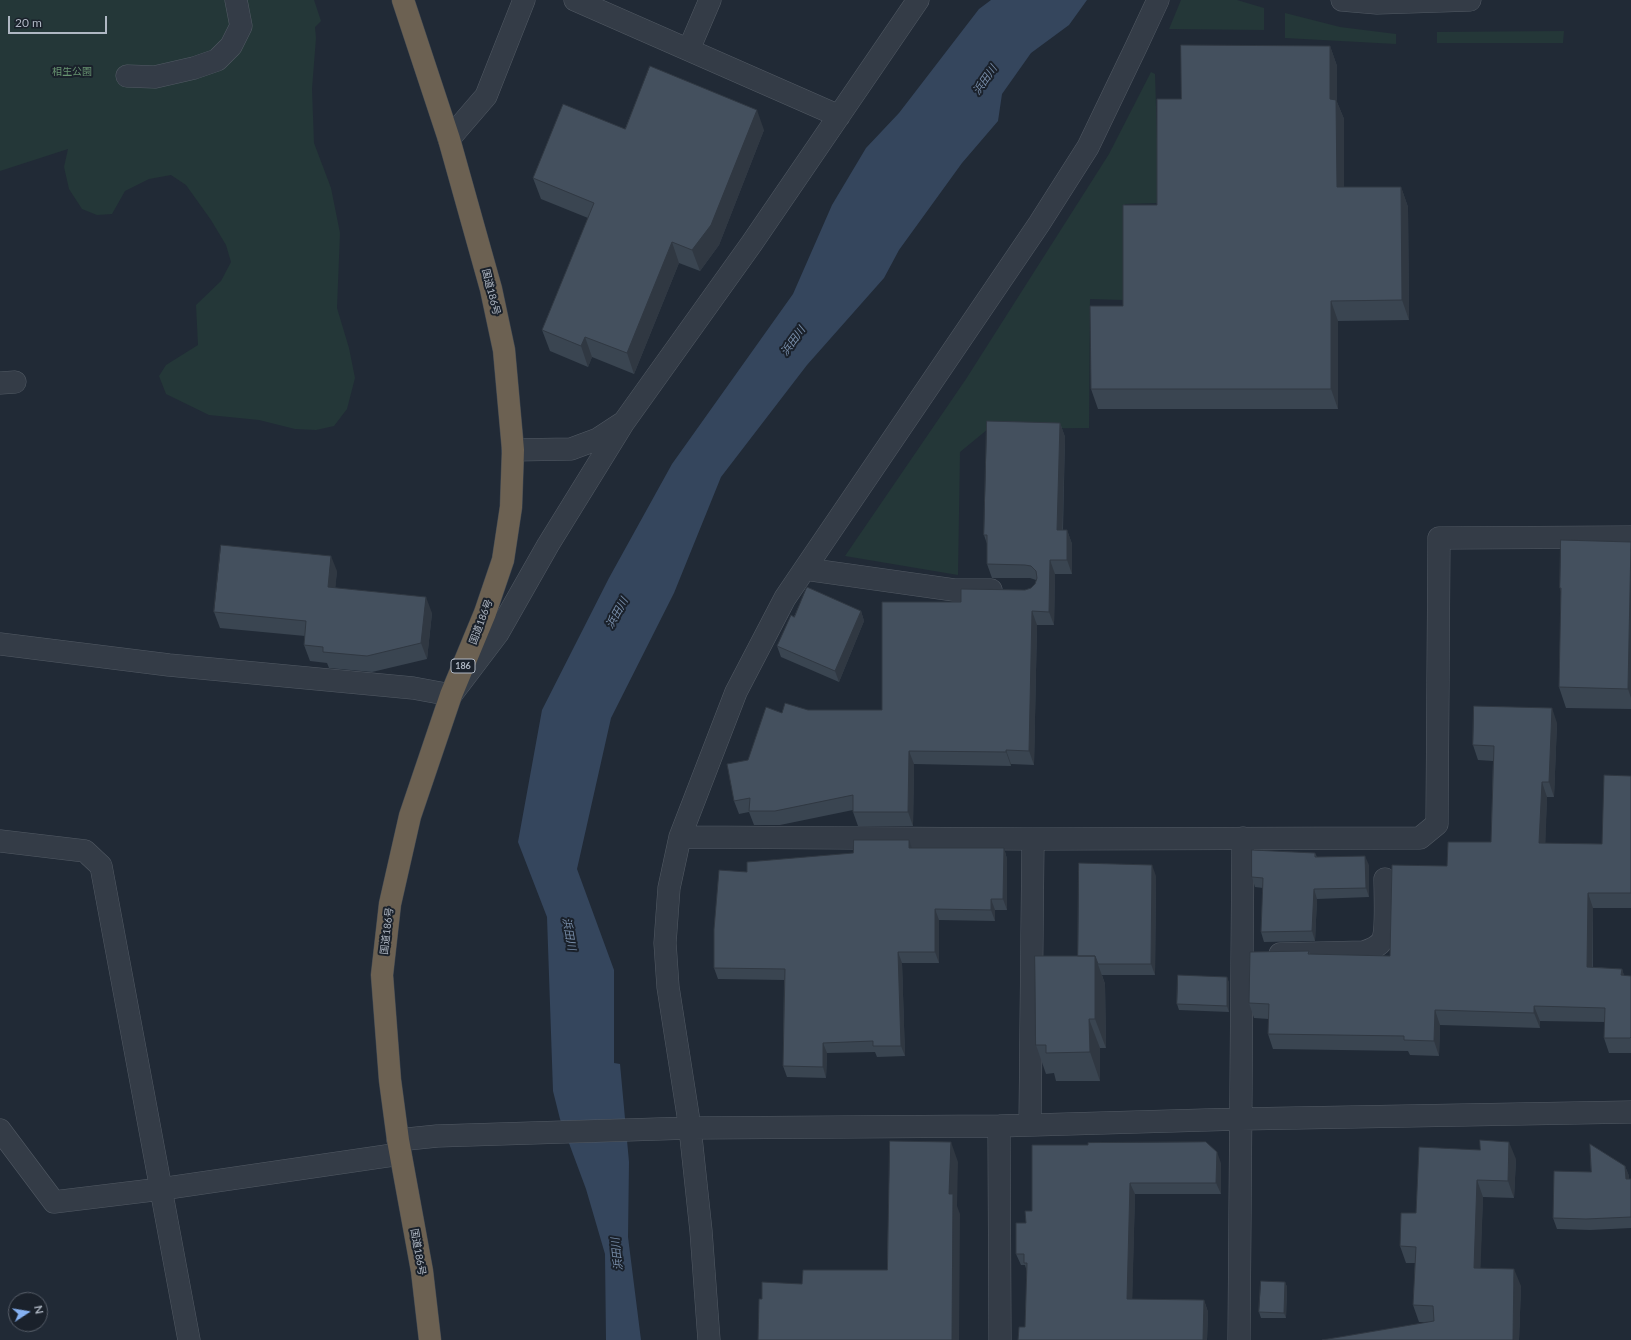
<!DOCTYPE html>
<html>
<head>
<meta charset="utf-8">
<style>
	body { margin:0 }
	#map { position:relative; width:1631px; height:1340px; overflow:hidden; background:#212a36; font-family:Lato,sans-serif }
	canvas { display:block }
	.north { position:absolute; left:8px; top:1292px; width:40px; height:40px; box-sizing:border-box; background:#1a212b; border:1px solid #565d68; border-radius:50%; rotate:78deg; font-size:11px; font-weight:700; line-height:16px; text-align:center; color:#afb7c3 }
	.north::after { content:''; display:block; margin:auto; width:14px; height:18px; background:#85b1f2; clip-path:polygon(50% 0,100% 100%,50% 72%,0 100%) }
	.scale { position:absolute; left:8px; top:16px; width:99px; height:18px; box-sizing:border-box; border:2px solid #afb7c3; border-top:0; padding-left:5px; font-size:12px; line-height:14px; white-space:nowrap; color:#afb7c3; -webkit-text-stroke:3px #1a212b; paint-order:stroke }
</style>
</head>
<body>
<div id="map">
<canvas width="1631" height="1340"></canvas>
<div class="north">N</div>
<div class="scale">20 m</div>
</div>
<script>
const c = document.querySelector('canvas').getContext('2d');
c.lineJoin = 'round';
function fillPath(path, color) {
  c.fillStyle = color;
  c.fill(path, 'evenodd');
}
function stroke(path, color, width, dash) {
  c.strokeStyle = color;
  c.lineWidth = width;
  c.lineCap = dash ? 'butt' : 'round';
  c.setLineDash(dash || []);
  c.stroke(path);
}
function label(font, color, halo, rows, align = 'center') {
  c.font = font + ' Lato,"Noto Sans JP",sans-serif';
  c.lineWidth = 4;
  c.setLineDash([]);
  c.textBaseline = 'middle';
  c.strokeStyle = halo;
  c.fillStyle = color;
  for (const [text, x, y, turn = 0] of rows) {
    c.save();
    c.translate(x, y);
    c.rotate((+turn || 0) * Math.PI / 180);
    c.textAlign = isNaN(turn) ? turn : align;
    if (halo) c.strokeText(text, 0, 0);
    c.fillText(text, 0, 0);
    c.restore();
  }
}
const green = new Path2D(`
	M 0,0 L 314,0 L 321,21 L 315,27 L 316,38 L 312,89 L 314,143 L 331,188 L 340,233 L 337,308 L 349,348 L 355,378 L 347,409 L 334,426 L 316,430 L 295,429 L 259,420 L 209,415 L 166,394 L 159,376 L 166,365 L 198,345 L 196,305 L 221,281 L 231,262 L 226,245 L 211,220 L 186,185 L 171,175 L 149,179 L 125,191 L 112,214 L 97,215 L 82,209 L 69,189 L 64,167 L 68,149 L 0,171 Z
	M 1181,0 L 1237,0 L 1264,8 L 1264,30 L 1169,29 Z
	M 1285,13 L 1340,27 L 1396,34 L 1396,44 L 1285,38 Z
	M 1564,31 L 1563,43 L 1437,43 L 1437,32 Z
	M 1151,72 L 1155,74 L 1159,203 L 1125,204 L 1124,300 L 1090,299 L 1089,428 L 988,429 L 960,452 L 958,575 L 845,556 L 966,379 L 1109,154 Z`);
const water = new Path2D(`
	M 991,0 L 1087,0 L 1069,25 L 1031,53 L 1002,94 L 998,121 L 962,163 L 899,250 L 884,278 L 807,365 L 721,477 L 674,593 L 611,718 L 577,869 L 614,970 L 614,1063 L 620,1064 L 629,1162 L 628,1237 L 641,1340 L 606,1340 L 605,1254 L 586,1189 L 560,1119 L 553,1091 L 547,917 L 518,842 L 542,710 L 609,578 L 672,464 L 793,294 L 832,205 L 866,148 L 899,113 L 979,9 Z`);
const minor = new Path2D(`
	M 575,0 L 839,116
	M 1342,0 L 1377,3 L 1470,0
	M 689,49 L 710,0
	M 127,76 L 155,77 L 194,68 L 217,60 L 231,46 L 241,26 L 236,0
	M 449,139 L 486,96 L 524,0
	M 0,383 L 15,382
	M 513,450 L 571,449 L 598,439 L 624,422 L 752,243 L 918,0
	M 805,569 L 954,590 L 991,590
	M 0,644 L 169,665 L 413,688 L 451,695 L 498,633 L 548,545 L 624,422
	M 680,837 L 1033,839 L 1420,838 L 1437,824 L 1439,538 L 1631,537
	M 0,841 L 85,851 L 101,866 L 189,1340
	M 1280,954 L 1364,952 C 1370,950 1378,947 1382,941 C 1387,932 1385,891 1385,879
	M 1030,1125 L 1033,839
	M 999,1126 L 1000,1340
	M 0,1130 L 54,1202 L 161,1189 L 400,1154
	M 398,1140 L 437,1136 L 690,1128 L 999,1126 L 1240,1119 L 1631,1112
	M 709,1340 L 701,1231 L 690,1128 L 668,987 L 665,943 L 669,888 L 680,837 L 736,692 L 785,598 L 1039,224 L 1088,147 L 1137,45 L 1158,0
	M 1239,1340 L 1243,838`);
const highway = new Path2D(`
	M 403,0 L 449,139 L 491,289 L 504,350 L 513,450 L 511,507 L 503,560 L 485,613 L 451,695 L 410,816 L 390,904 L 382,975 L 390,1080 L 398,1140 L 422,1271 L 430,1340`);
const wall = new Path2D(`
	M 1330,46 L 1337,66 L 1337,102 L 1344,119 L 1344,187 L 1401,187 L 1408,207 L 1409,320 L 1338,321 L 1338,409 L 1098,409 L 1091,389 L 1123,306 L 1157,205 L 1181,99 Z
	M 625,129 L 764,130 L 719,245 L 700,271 L 679,263 L 634,374 L 592,357 L 588,367 L 550,351 L 542,330 L 588,218 L 541,199 L 533,178 Z
	M 1060,423 L 1065,437 L 1063,530 L 1067,530 L 1072,544 L 1072,574 L 1055,574 L 1054,625 L 1037,625 L 1034,765 L 1011,764 L 1011,766 L 914,764 L 913,826 L 858,826 L 853,812 L 853,810 L 780,825 L 754,825 L 749,812 L 739,814 L 734,801 L 748,760 L 782,713 L 808,710 L 882,710 L 961,602 L 1025,590 L 1031,588 L 1035,584 L 1037,581 L 1036,580 L 1030,578 L 992,578 L 987,564 L 987,544 L 984,535 Z
	M 1631,551 L 1631,709 L 1566,708 L 1559,687 L 1561,592 L 1560,588 Z
	M 337,571 L 335,588 L 432,613 L 427,659 L 372,672 L 329,668 L 327,663 L 310,661 L 304,645 L 305,636 L 220,628 L 214,612 Z
	M 861,611 L 864,621 L 839,682 L 781,657 L 777,646 Z
	M 1557,723 L 1554,797 L 1547,797 L 1545,843 L 1602,844 L 1631,776 L 1631,908 L 1593,908 L 1593,967 L 1622,969 L 1624,976 L 1631,976 L 1631,1053 L 1609,1053 L 1604,1038 L 1605,1022 L 1540,1021 L 1540,1028 L 1440,1025 L 1439,1056 L 1410,1055 L 1408,1051 L 1273,1049 L 1268,1034 L 1269,1019 L 1254,1018 L 1249,1003 L 1309,951 L 1310,954 L 1390,956 L 1447,866 L 1491,842 L 1493,761 L 1478,760 L 1473,745 Z
	M 912,848 L 1004,848 L 1007,859 L 1007,910 L 995,910 L 995,921 L 939,920 L 939,963 L 902,963 L 905,1056 L 877,1057 L 875,1052 L 827,1053 L 826,1078 L 787,1077 L 783,1066 L 784,980 L 718,979 L 714,968 L 747,872 Z
	M 1315,853 L 1317,857 L 1369,865 L 1369,897 L 1317,899 L 1315,941 L 1264,942 L 1261,932 L 1263,888 L 1255,887 L 1252,877 Z
	M 1156,876 L 1155,975 L 1102,975 L 1105,984 L 1106,1048 L 1100,1048 L 1100,1081 L 1056,1081 L 1054,1073 L 1046,1074 L 1036,1045 L 1078,956 Z
	M 1227,977 L 1229,983 L 1229,1012 L 1179,1010 L 1177,1004 Z
	M 1032,1145 L 1221,1163 L 1221,1194 L 1135,1194 L 1132,1299 L 1204,1300 L 1208,1312 L 1207,1340 L 1018,1340 L 1025,1327 L 1027,1272 L 1025,1265 L 1021,1265 L 1016,1254 L 1026,1223 L 1032,1211 Z
	M 1516,1159 L 1514,1198 L 1483,1197 L 1480,1268 L 1521,1286 L 1519,1340 L 1425,1322 L 1419,1322 L 1413,1305 L 1415,1263 L 1406,1263 L 1400,1246 L 1416,1213 Z
	M 1625,1166 L 1629,1176 L 1629,1179 L 1631,1179 L 1631,1228 L 1590,1230 L 1557,1229 L 1553,1218 L 1591,1172 Z
	M 1285,1282 L 1287,1287 L 1286,1318 L 1261,1318 L 1259,1312 Z`);
const shadedWall = new Path2D(`
	M 1330,46 L 1337,66 L 1337,102 L 1344,119 L 1344,207 L 1337,187 L 1330,99 Z
	M 757,110 L 764,130 L 719,245 L 700,271 L 692,250 Z
	M 1401,187 L 1408,207 L 1409,320 L 1402,300 Z
	M 672,242 L 679,263 L 634,374 L 627,353 Z
	M 1331,301 L 1338,321 L 1338,409 L 1331,389 Z
	M 585,337 L 592,357 L 588,367 L 581,346 Z
	M 1060,423 L 1065,437 L 1062,544 L 1057,530 Z
	M 1067,530 L 1072,544 L 1072,574 L 1067,560 Z
	M 1631,550 L 1631,698 L 1628,689 Z
	M 331,556 L 337,571 L 334,603 L 328,587 Z
	M 1050,560 L 1055,574 L 1054,625 L 1049,612 Z
	M 426,597 L 432,613 L 427,659 L 421,643 Z
	M 861,611 L 864,621 L 839,682 L 835,671 Z
	M 1032,611 L 1037,625 L 1034,765 L 1029,751 Z
	M 1552,708 L 1557,723 L 1554,797 L 1549,782 Z
	M 1006,750 L 1011,764 L 1011,766 L 1006,752 Z
	M 909,751 L 914,764 L 913,826 L 908,812 Z
	M 1542,782 L 1547,797 L 1545,858 L 1539,843 Z
	M 909,840 L 913,851 L 909,848 Z
	M 1004,848 L 1007,859 L 1007,910 L 1003,899 Z
	M 1365,856 L 1369,865 L 1369,897 L 1366,888 Z
	M 1152,865 L 1156,876 L 1155,975 L 1151,964 Z
	M 1314,889 L 1317,899 L 1315,941 L 1312,931 Z
	M 1588,893 L 1593,908 L 1592,982 L 1587,967 Z
	M 991,899 L 995,910 L 995,921 L 991,910 Z
	M 935,909 L 939,920 L 939,963 L 935,952 Z
	M 898,952 L 902,963 L 905,1056 L 901,1046 Z
	M 1095,956 L 1105,984 L 1106,1048 L 1095,1019 Z
	M 1622,969 L 1627,984 L 1621,975 Z
	M 1227,977 L 1229,983 L 1229,1012 L 1227,1006 Z
	M 1534,1006 L 1540,1021 L 1540,1028 L 1534,1013 Z
	M 1435,1010 L 1440,1025 L 1439,1056 L 1434,1041 Z
	M 1089,1019 L 1100,1048 L 1100,1081 L 1090,1052 Z
	M 823,1043 L 827,1053 L 826,1078 L 823,1067 Z
	M 951,1142 L 958,1162 L 957,1206 L 960,1214 L 959,1340 L 952,1340 L 949,1194 Z
	M 1509,1142 L 1516,1159 L 1514,1198 L 1508,1181 Z
	M 1217,1152 L 1221,1163 L 1221,1194 L 1216,1183 Z
	M 1625,1166 L 1629,1176 L 1629,1190 L 1626,1179 Z
	M 1477,1180 L 1483,1197 L 1480,1285 L 1474,1268 Z
	M 1130,1183 L 1135,1194 L 1132,1311 L 1127,1299 Z
	M 1514,1269 L 1521,1286 L 1519,1340 L 1513,1340 Z
	M 1285,1282 L 1287,1287 L 1286,1318 L 1284,1313 Z
	M 1204,1300 L 1208,1312 L 1207,1340 L 1203,1340 Z`);
const building = new Path2D(`
	M 1181,45 L 1330,46 L 1330,99 L 1336,100 L 1337,187 L 1401,187 L 1402,300 L 1331,301 L 1331,389 L 1091,389 L 1090,306 L 1123,306 L 1123,205 L 1157,205 L 1157,99 L 1181,99 Z
	M 650,66 L 757,110 L 711,225 L 692,250 L 672,242 L 627,353 L 585,337 L 581,346 L 542,330 L 594,203 L 533,178 L 563,104 L 625,129 Z
	M 987,421 L 1060,423 L 1057,530 L 1067,530 L 1067,560 L 1050,560 L 1049,612 L 1032,611 L 1029,751 L 1006,750 L 1006,752 L 909,751 L 908,812 L 853,812 L 853,795 L 775,811 L 749,811 L 750,798 L 734,801 L 727,764 L 748,760 L 766,707 L 782,713 L 785,703 L 808,710 L 882,710 L 882,602 L 961,602 L 961,589 L 1025,590 L 1031,588 L 1035,584 L 1037,578 L 1036,571 L 1031,566 L 1025,565 L 987,564 L 987,535 L 984,535 Z
	M 1561,540 L 1631,542 L 1628,689 L 1559,687 L 1561,588 L 1560,588 Z
	M 221,545 L 331,556 L 328,587 L 426,597 L 421,643 L 367,656 L 323,652 L 323,647 L 304,645 L 306,621 L 214,612 Z
	M 807,587 L 861,611 L 835,671 L 777,646 L 791,615 L 794,617 Z
	M 1474,706 L 1552,708 L 1549,782 L 1542,782 L 1539,843 L 1602,844 L 1604,775 L 1631,776 L 1631,893 L 1588,893 L 1587,967 L 1622,969 L 1621,975 L 1631,976 L 1631,1037 L 1630,1038 L 1604,1038 L 1605,1008 L 1534,1006 L 1534,1013 L 1435,1010 L 1434,1041 L 1404,1040 L 1404,1036 L 1268,1034 L 1269,1004 L 1249,1003 L 1250,952 L 1309,951 L 1308,954 L 1390,956 L 1392,865 L 1447,866 L 1448,842 L 1491,842 L 1494,746 L 1473,745 Z
	M 854,840 L 909,840 L 909,848 L 1004,848 L 1003,899 L 991,899 L 991,910 L 935,909 L 935,952 L 898,952 L 901,1046 L 873,1046 L 873,1041 L 823,1043 L 823,1067 L 783,1066 L 785,969 L 714,968 L 714,929 L 719,870 L 747,872 L 747,862 L 853,853 Z
	M 1252,850 L 1315,853 L 1315,857 L 1365,856 L 1366,888 L 1314,889 L 1312,931 L 1261,932 L 1263,878 L 1252,877 Z
	M 1079,863 L 1152,865 L 1151,964 L 1098,964 L 1095,956 L 1078,956 Z
	M 1035,956 L 1095,956 L 1095,1019 L 1089,1019 L 1090,1052 L 1046,1053 L 1046,1045 L 1036,1045 Z
	M 1178,975 L 1227,977 L 1227,1006 L 1177,1004 Z
	M 1480,1140 L 1509,1142 L 1508,1181 L 1477,1180 L 1474,1268 L 1514,1269 L 1513,1340 L 1322,1340 L 1434,1321 L 1433,1306 L 1413,1305 L 1416,1247 L 1400,1246 L 1401,1213 L 1416,1213 L 1419,1147 L 1480,1150 Z
	M 890,1141 L 951,1142 L 949,1194 L 953,1194 L 952,1340 L 758,1340 L 759,1299 L 762,1299 L 762,1282 L 802,1284 L 803,1270 L 887,1270 Z
	M 1206,1142 L 1217,1152 L 1216,1183 L 1130,1183 L 1127,1299 L 1204,1300 L 1203,1340 L 1018,1340 L 1019,1327 L 1025,1327 L 1027,1263 L 1024,1263 L 1024,1254 L 1016,1254 L 1016,1223 L 1026,1223 L 1025,1211 L 1032,1211 L 1032,1145 L 1088,1145 L 1088,1143 Z
	M 1590,1144 L 1625,1166 L 1626,1179 L 1631,1179 L 1631,1217 L 1586,1219 L 1553,1218 L 1554,1171 L 1591,1172 Z
	M 1261,1281 L 1285,1282 L 1284,1313 L 1259,1312 Z`);
const shields = [
	[463,666,24]
];
const shieldNames = [
	["186",463,666]
];
const parkNames = [
	["相生公園",72,72]
];
const streetNames = [
	["国道186号",491,292,76],
	["国道186号",481,622,-69],
	["国道186号",387,931,-83],
	["国道186号",418,1252,80]
];
const waterNames = [
	["浜田川",985,80,-55],
	["浜田川",793,341,-54],
	["浜田川",617,613,-61],
	["浜田川",569,934,80],
	["浜田川",617,1254,-96]
];
fillPath(green, '#243738');
fillPath(water, '#35465d');
stroke(minor, '#525a64', 23);
stroke(highway, '#3f4751', 23);
stroke(minor, '#343c47', 22);
stroke(highway, '#6c6152', 22);
fillPath(wall, '#3a4551');
fillPath(shadedWall, '#303842');
fillPath(building, '#44505e');
stroke(building, '#303842', 1);
for (const [x, y, w] of shields) {
  const box = new Path2D();
  box.roundRect(x - w / 2, y - 7, w, 14, 3);
  c.fillStyle = '#1a212b';
  c.fill(box);
  stroke(box, '#afb7c3', 1);
}
label('bold 9px', '#afb7c3', null, shieldNames);
label('10px', '#679370', '#1a212b', parkNames);
label('10px', '#afb7c3', '#1a212b', streetNames);
label('italic 11px', '#788eaa', '#1a212b', waterNames);
</script>
</body>
</html>
